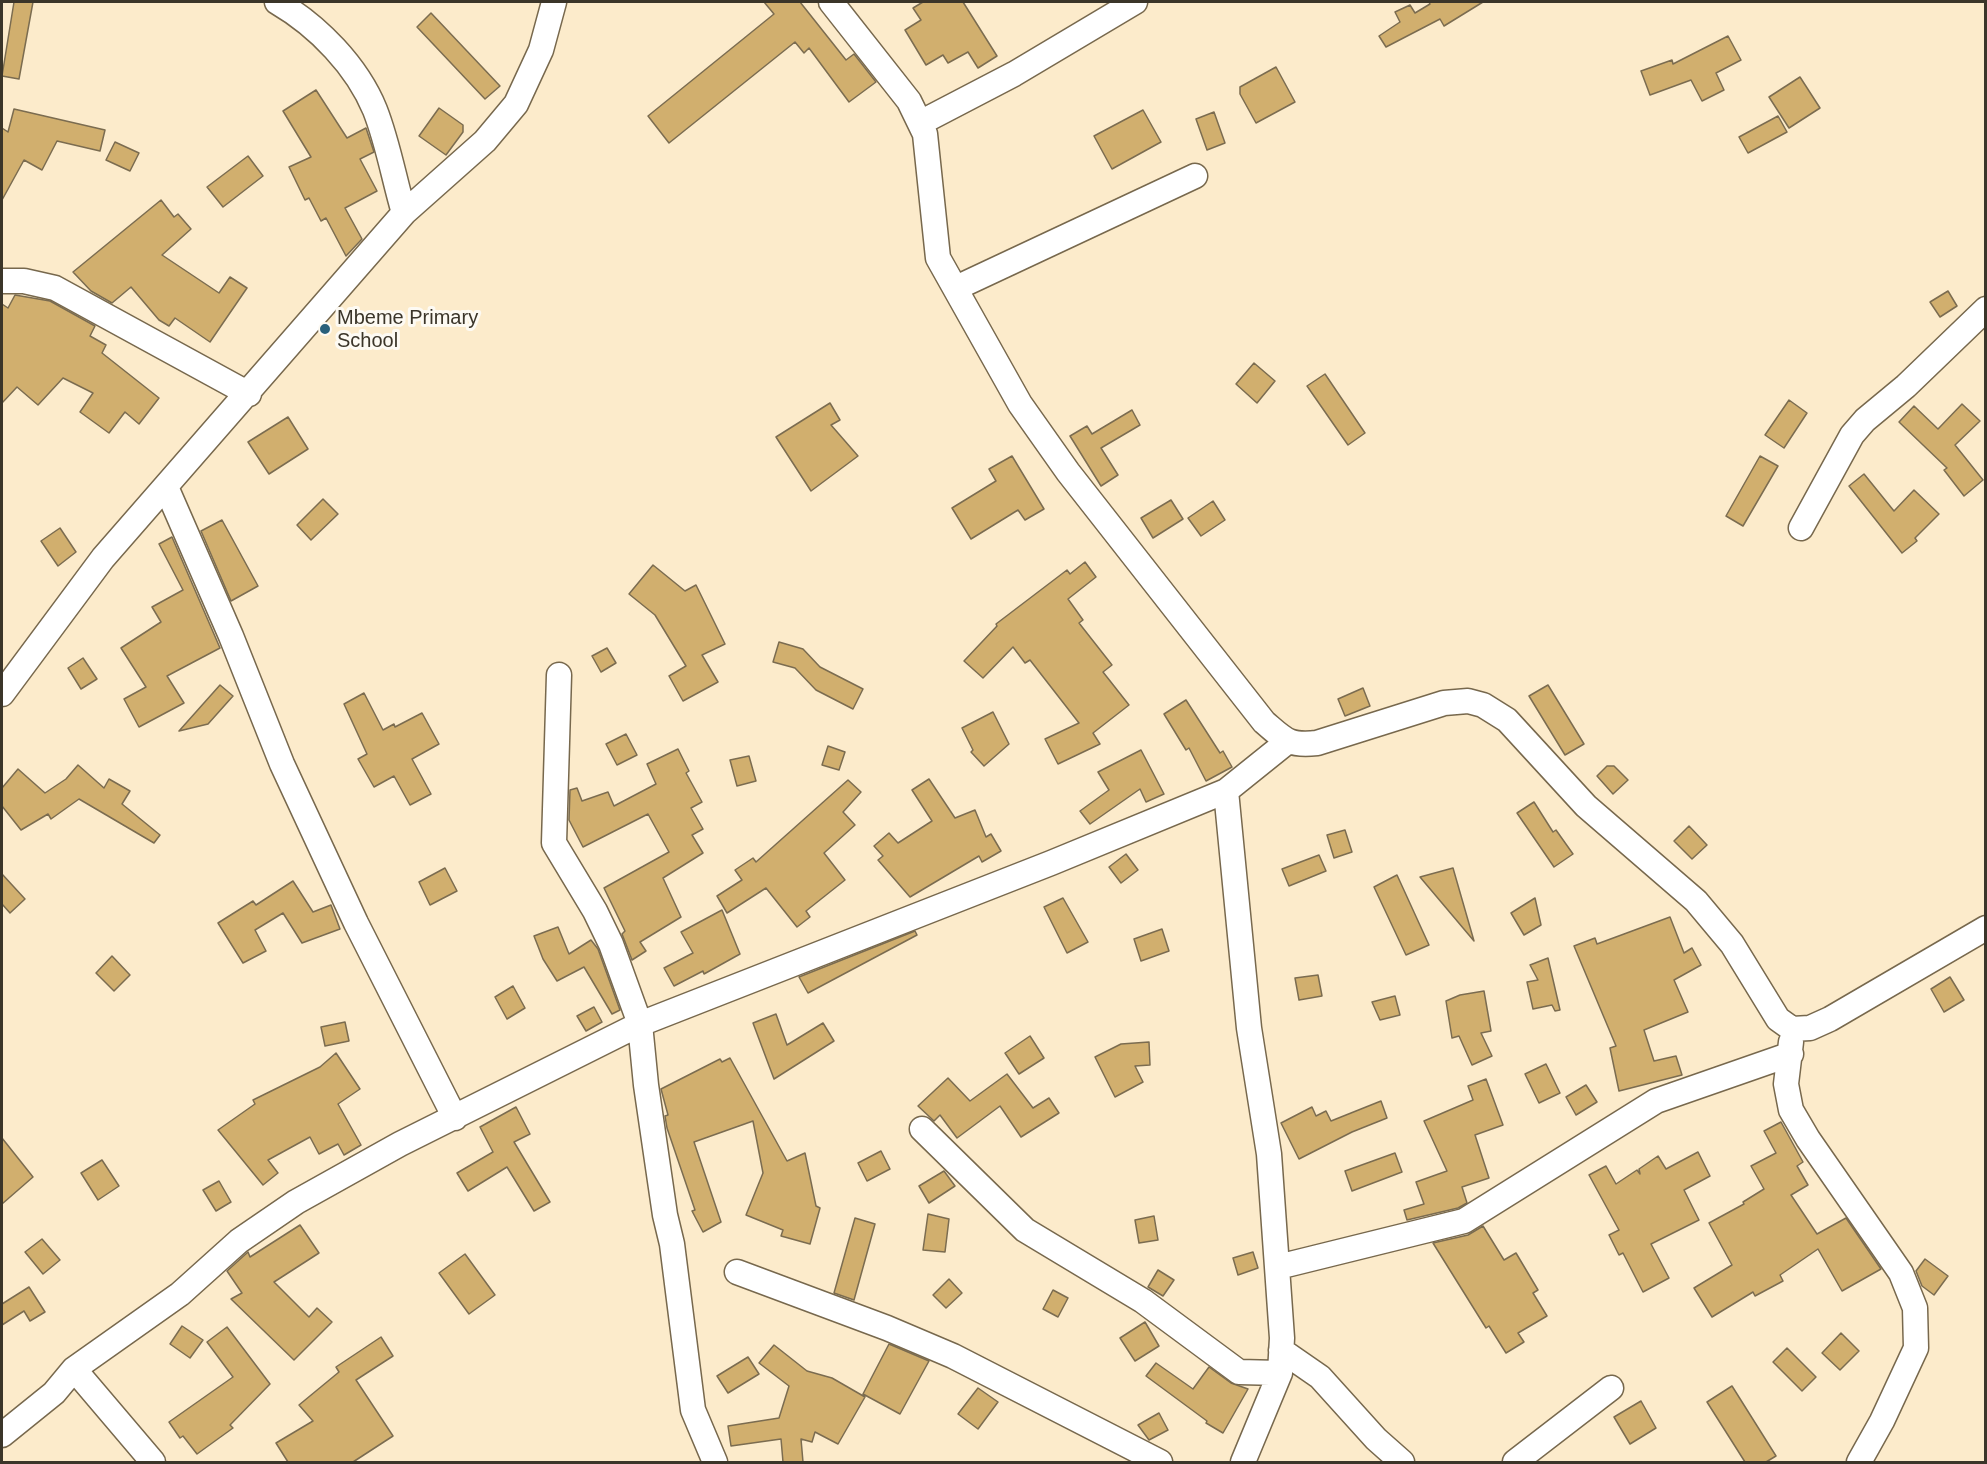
<!DOCTYPE html>
<html>
<head>
<meta charset="utf-8">
<style>
	body { margin:0 }
	#map { position:relative; width:1987px; height:1464px; overflow:hidden; background:#fcebcb; font-family:Helvetica,sans-serif }
	canvas { display:block }
	.frame { position:absolute; inset:0; border:3px solid #3b3529; pointer-events:none }
</style>
</head>
<body>
<div id="map">
<canvas width="1987" height="1464"></canvas>
<div class="frame"></div>
</div>
<script>
const c = document.querySelector('canvas').getContext('2d');
c.lineJoin = 'round';
function fillPath(path, color) {
  c.fillStyle = color;
  c.fill(path, 'evenodd');
}
function stroke(path, color, width, dash) {
  c.strokeStyle = color;
  c.lineWidth = width;
  c.lineCap = dash ? 'butt' : 'round';
  c.setLineDash(dash || []);
  c.stroke(path);
}
function label(font, color, halo, rows, align = 'center') {
  c.font = font + ' Helvetica,sans-serif';
  c.lineWidth = 6;
  c.setLineDash([]);
  c.textBaseline = 'middle';
  c.strokeStyle = halo;
  c.fillStyle = color;
  for (const [text, x, y, turn = 0] of rows) {
    c.save();
    c.translate(x, y);
    c.rotate((+turn || 0) * Math.PI / 180);
    c.textAlign = isNaN(turn) ? turn : align;
    if (halo) c.strokeText(text, 0, 0);
    c.fillText(text, 0, 0);
    c.restore();
  }
}
const building = new Path2D(`
	M 14,2 L 33,2 L 19,79 L 2,76 Z
	M 764,2 L 800,2 L 846,60 L 854,54 L 876,82 L 849,102 L 809,48 L 804,53 L 795,42 L 669,143 L 648,116 L 774,14 Z
	M 923,2 L 963,2 L 997,56 L 978,68 L 968,52 L 948,63 L 943,55 L 926,65 L 905,30 L 921,20 L 913,8 Z
	M 1429,2 L 1483,2 L 1444,26 L 1440,19 L 1386,47 L 1379,36 L 1400,22 L 1395,12 L 1410,5 L 1415,13 L 1430,4 Z
	M 431,13 L 500,86 L 485,99 L 417,27 Z
	M 1728,36 L 1741,60 L 1716,73 L 1724,90 L 1702,101 L 1691,80 L 1650,95 L 1641,71 L 1672,60 L 1673,64 Z
	M 1276,67 L 1295,102 L 1256,123 L 1240,94 L 1240,87 Z
	M 1800,77 L 1820,108 L 1789,128 L 1769,97 Z
	M 316,90 L 347,138 L 366,128 L 374,152 L 360,159 L 377,191 L 345,208 L 362,239 L 346,256 L 326,218 L 321,221 L 309,198 L 305,200 L 289,167 L 311,157 L 283,111 Z
	M 439,108 L 463,125 L 463,132 L 446,155 L 419,136 Z
	M 14,109 L 105,130 L 100,151 L 57,141 L 42,170 L 24,160 L 2,200 L 2,128 L 8,132 Z
	M 1143,110 L 1161,142 L 1112,169 L 1094,136 Z
	M 1214,112 L 1225,143 L 1207,150 L 1196,119 Z
	M 1778,116 L 1787,132 L 1748,153 L 1739,137 Z
	M 115,142 L 139,153 L 130,171 L 106,160 Z
	M 248,156 L 263,176 L 223,207 L 207,187 Z
	M 161,200 L 174,217 L 178,214 L 191,229 L 162,255 L 219,293 L 230,277 L 247,288 L 210,342 L 175,318 L 169,326 L 159,320 L 131,287 L 112,303 L 91,291 L 73,272 Z
	M 1948,291 L 1957,306 L 1940,317 L 1930,302 Z
	M 15,295 L 50,301 L 95,326 L 90,336 L 106,345 L 102,353 L 159,398 L 139,424 L 125,412 L 109,433 L 80,412 L 93,393 L 63,378 L 38,405 L 17,387 L 2,403 L 2,304 L 8,308 Z
	M 1254,363 L 1275,381 L 1257,403 L 1236,384 Z
	M 1325,374 L 1365,433 L 1348,445 L 1307,386 Z
	M 1789,400 L 1807,413 L 1784,448 L 1765,435 Z
	M 830,403 L 840,420 L 831,425 L 858,456 L 811,491 L 776,437 Z
	M 1962,404 L 1980,421 L 1955,445 L 1983,480 L 1964,496 L 1944,470 L 1947,468 L 1899,422 L 1914,406 L 1938,429 Z
	M 1132,410 L 1140,425 L 1101,448 L 1118,475 L 1101,486 L 1070,436 L 1087,426 L 1092,434 Z
	M 288,417 L 308,449 L 269,474 L 248,442 Z
	M 1012,456 L 1044,509 L 1025,520 L 1018,510 L 971,539 L 952,508 L 996,481 L 989,469 Z
	M 1760,456 L 1778,466 L 1743,526 L 1726,516 Z
	M 1864,474 L 1894,511 L 1914,490 L 1939,514 L 1915,538 L 1917,541 L 1902,553 L 1849,486 Z
	M 323,499 L 338,514 L 311,540 L 297,525 Z
	M 1171,500 L 1183,519 L 1153,538 L 1141,518 Z
	M 1213,501 L 1225,520 L 1201,536 L 1188,518 Z
	M 222,520 L 258,586 L 231,601 L 201,531 Z
	M 60,528 L 76,552 L 58,566 L 41,541 Z
	M 172,537 L 220,648 L 167,676 L 184,703 L 139,727 L 124,699 L 146,687 L 121,648 L 161,622 L 152,607 L 183,590 L 159,544 Z
	M 1085,562 L 1096,577 L 1068,599 L 1083,620 L 1079,623 L 1112,665 L 1103,672 L 1129,705 L 1093,733 L 1100,744 L 1058,764 L 1045,739 L 1079,723 L 1030,660 L 1025,663 L 1013,647 L 983,678 L 964,661 L 997,626 L 996,624 L 1067,570 L 1070,574 Z
	M 653,565 L 685,591 L 696,585 L 725,644 L 702,655 L 718,682 L 683,701 L 669,676 L 686,666 L 655,615 L 629,594 Z
	M 779,642 L 803,649 L 820,667 L 863,689 L 853,709 L 816,690 L 795,668 L 773,662 Z
	M 607,648 L 616,663 L 601,672 L 592,656 Z
	M 83,658 L 97,679 L 81,689 L 68,668 Z
	M 220,685 L 233,696 L 208,724 L 179,731 Z
	M 1548,685 L 1584,744 L 1565,755 L 1529,696 Z
	M 1363,688 L 1370,706 L 1345,716 L 1338,699 Z
	M 364,693 L 383,730 L 394,724 L 395,727 L 422,713 L 439,744 L 412,759 L 431,794 L 410,805 L 394,776 L 374,787 L 358,759 L 367,754 L 344,704 Z
	M 1186,700 L 1220,753 L 1223,751 L 1232,767 L 1206,781 L 1189,748 L 1186,750 L 1164,714 Z
	M 993,712 L 1009,744 L 984,766 L 971,752 L 973,750 L 962,728 Z
	M 626,734 L 637,755 L 617,765 L 606,744 Z
	M 828,746 L 845,752 L 839,770 L 822,765 Z
	M 678,749 L 689,771 L 686,773 L 702,802 L 691,808 L 703,829 L 692,835 L 703,853 L 663,878 L 681,917 L 640,942 L 646,951 L 632,960 L 622,934 L 625,931 L 604,888 L 669,852 L 648,814 L 583,847 L 569,820 L 570,790 L 577,788 L 582,801 L 608,792 L 614,806 L 656,784 L 647,764 Z
	M 1141,750 L 1164,794 L 1146,802 L 1140,789 L 1090,824 L 1080,811 L 1109,790 L 1098,772 Z
	M 749,756 L 756,781 L 737,786 L 730,760 Z
	M 78,765 L 104,788 L 109,779 L 130,791 L 122,804 L 160,835 L 154,843 L 79,799 L 51,819 L 48,814 L 21,830 L 2,806 L 2,788 L 18,769 L 45,793 L 66,779 Z
	M 1607,766 L 1614,766 L 1628,780 L 1613,794 L 1597,776 Z
	M 929,779 L 955,818 L 975,810 L 986,837 L 991,834 L 1001,851 L 982,862 L 979,856 L 910,897 L 878,860 L 883,856 L 874,846 L 889,833 L 898,843 L 932,821 L 912,790 Z
	M 848,780 L 861,792 L 843,812 L 855,825 L 824,853 L 845,880 L 806,911 L 810,917 L 797,927 L 766,888 L 727,913 L 717,896 L 742,880 L 735,870 L 753,858 L 756,862 Z
	M 1534,802 L 1553,832 L 1556,830 L 1573,854 L 1554,867 L 1517,813 Z
	M 1689,826 L 1707,845 L 1692,859 L 1674,841 Z
	M 1345,830 L 1352,852 L 1334,858 L 1327,835 Z
	M 1126,854 L 1138,870 L 1121,883 L 1109,867 Z
	M 1319,855 L 1326,871 L 1289,886 L 1282,869 Z
	M 445,868 L 457,891 L 430,905 L 419,882 Z
	M 1453,868 L 1474,941 L 1420,877 Z
	M 2,874 L 25,899 L 10,913 L 2,904 Z
	M 1397,875 L 1429,945 L 1406,955 L 1374,887 Z
	M 293,881 L 313,912 L 331,905 L 340,929 L 302,943 L 283,913 L 255,930 L 266,951 L 243,963 L 218,923 L 253,901 L 256,905 Z
	M 1063,898 L 1088,942 L 1067,953 L 1044,907 Z
	M 1535,898 L 1541,925 L 1524,935 L 1511,913 Z
	M 722,910 L 740,954 L 704,974 L 703,971 L 674,986 L 664,968 L 693,953 L 681,932 Z
	M 1670,917 L 1684,953 L 1692,948 L 1701,965 L 1674,980 L 1688,1012 L 1644,1030 L 1654,1061 L 1676,1056 L 1682,1075 L 1619,1091 L 1610,1048 L 1616,1046 L 1574,946 L 1595,938 L 1597,944 Z
	M 558,927 L 569,954 L 591,940 L 598,949 L 620,1010 L 612,1014 L 584,967 L 557,981 L 543,959 L 534,936 Z
	M 1162,929 L 1169,951 L 1141,961 L 1134,939 Z
	M 915,931 L 917,935 L 808,993 L 799,977 Z
	M 112,956 L 130,975 L 114,991 L 96,973 Z
	M 1548,958 L 1560,1010 L 1555,1011 L 1552,1005 L 1533,1009 L 1527,982 L 1538,980 L 1530,965 Z
	M 1318,975 L 1322,996 L 1299,1000 L 1295,978 Z
	M 1950,977 L 1964,1000 L 1944,1012 L 1931,989 Z
	M 513,986 L 525,1008 L 507,1019 L 495,997 Z
	M 1484,991 L 1491,1031 L 1481,1033 L 1492,1056 L 1472,1065 L 1459,1036 L 1452,1038 L 1446,1001 L 1460,995 Z
	M 1395,996 L 1400,1015 L 1380,1020 L 1372,1002 Z
	M 594,1007 L 602,1022 L 586,1031 L 577,1016 Z
	M 776,1014 L 787,1045 L 823,1023 L 834,1041 L 774,1079 L 753,1023 Z
	M 345,1022 L 349,1041 L 325,1046 L 321,1027 Z
	M 1030,1036 L 1044,1058 L 1019,1074 L 1005,1053 Z
	M 1149,1042 L 1150,1065 L 1135,1066 L 1143,1082 L 1115,1097 L 1095,1057 L 1121,1044 Z
	M 336,1053 L 360,1089 L 338,1104 L 361,1145 L 344,1155 L 338,1144 L 319,1154 L 310,1137 L 268,1160 L 278,1173 L 263,1185 L 218,1130 L 255,1104 L 253,1100 L 320,1067 Z
	M 730,1058 L 787,1161 L 805,1153 L 816,1206 L 820,1208 L 810,1244 L 781,1236 L 783,1230 L 746,1215 L 763,1173 L 753,1121 L 694,1142 L 721,1222 L 703,1232 L 692,1211 L 695,1210 L 667,1128 L 665,1116 L 668,1115 L 661,1089 L 720,1059 L 722,1062 Z
	M 1546,1064 L 1560,1093 L 1539,1103 L 1525,1074 Z
	M 1007,1074 L 1033,1108 L 1049,1098 L 1059,1113 L 1021,1137 L 1000,1106 L 957,1138 L 940,1115 L 934,1121 L 918,1106 L 948,1078 L 970,1101 Z
	M 1486,1079 L 1503,1125 L 1475,1135 L 1489,1178 L 1462,1187 L 1467,1203 L 1458,1208 L 1407,1220 L 1404,1210 L 1424,1204 L 1416,1182 L 1447,1171 L 1424,1121 L 1473,1100 L 1468,1086 Z
	M 1586,1085 L 1597,1102 L 1576,1115 L 1566,1097 Z
	M 1381,1101 L 1387,1118 L 1352,1132 L 1299,1159 L 1281,1123 L 1312,1107 L 1316,1116 L 1326,1111 L 1331,1121 Z
	M 516,1107 L 530,1134 L 514,1142 L 550,1202 L 534,1211 L 507,1167 L 468,1191 L 457,1173 L 493,1152 L 480,1127 Z
	M 1781,1122 L 1803,1162 L 1797,1166 L 1808,1185 L 1791,1195 L 1817,1234 L 1846,1218 L 1881,1269 L 1842,1291 L 1818,1249 L 1780,1275 L 1783,1281 L 1755,1296 L 1753,1292 L 1712,1317 L 1694,1288 L 1732,1265 L 1709,1223 L 1744,1204 L 1743,1202 L 1764,1189 L 1751,1166 L 1776,1153 L 1764,1131 Z
	M 2,1138 L 33,1177 L 2,1204 Z
	M 881,1151 L 890,1169 L 867,1181 L 858,1163 Z
	M 1698,1152 L 1710,1176 L 1684,1190 L 1699,1220 L 1651,1244 L 1669,1278 L 1643,1292 L 1623,1253 L 1619,1255 L 1609,1235 L 1619,1230 L 1589,1175 L 1606,1166 L 1616,1184 L 1637,1170 L 1640,1174 L 1639,1169 L 1658,1156 L 1666,1169 Z
	M 1395,1153 L 1402,1172 L 1352,1191 L 1345,1171 Z
	M 102,1160 L 119,1186 L 98,1200 L 81,1173 Z
	M 944,1171 L 955,1186 L 929,1203 L 919,1186 Z
	M 219,1181 L 231,1202 L 216,1211 L 203,1190 Z
	M 928,1214 L 949,1219 L 945,1252 L 923,1250 Z
	M 1154,1216 L 1158,1240 L 1139,1243 L 1135,1220 Z
	M 855,1218 L 875,1224 L 854,1300 L 834,1293 Z
	M 300,1225 L 319,1253 L 274,1282 L 309,1317 L 317,1308 L 332,1322 L 294,1360 L 231,1299 L 242,1293 L 227,1271 L 248,1252 L 250,1257 Z
	M 1483,1226 L 1504,1260 L 1516,1253 L 1538,1290 L 1533,1293 L 1547,1316 L 1518,1333 L 1524,1342 L 1506,1353 L 1489,1326 L 1486,1328 L 1433,1243 L 1468,1235 Z
	M 42,1239 L 60,1260 L 43,1274 L 25,1252 Z
	M 1253,1252 L 1258,1268 L 1238,1275 L 1233,1258 Z
	M 465,1254 L 495,1295 L 469,1314 L 439,1273 Z
	M 1925,1259 L 1948,1276 L 1934,1295 L 1922,1286 L 1916,1271 Z
	M 1158,1270 L 1174,1280 L 1163,1296 L 1148,1287 Z
	M 949,1279 L 962,1293 L 946,1308 L 933,1295 Z
	M 29,1287 L 45,1312 L 30,1321 L 24,1311 L 2,1325 L 2,1304 Z
	M 1053,1290 L 1068,1298 L 1058,1317 L 1043,1309 Z
	M 1145,1322 L 1159,1346 L 1135,1361 L 1120,1338 Z
	M 182,1326 L 203,1340 L 190,1358 L 170,1344 Z
	M 227,1327 L 270,1384 L 230,1425 L 233,1428 L 197,1454 L 183,1436 L 180,1438 L 169,1422 L 233,1377 L 207,1342 Z
	M 1841,1333 L 1859,1351 L 1840,1370 L 1822,1353 Z
	M 381,1337 L 393,1356 L 356,1380 L 393,1436 L 353,1462 L 288,1462 L 276,1443 L 313,1421 L 299,1405 L 339,1372 L 336,1367 Z
	M 889,1344 L 929,1361 L 900,1414 L 863,1394 Z
	M 774,1345 L 807,1371 L 832,1378 L 865,1397 L 838,1444 L 815,1432 L 812,1442 L 801,1439 L 803,1462 L 783,1462 L 781,1439 L 731,1446 L 728,1426 L 779,1418 L 789,1386 L 759,1363 Z
	M 1787,1348 L 1816,1377 L 1802,1391 L 1773,1362 Z
	M 748,1357 L 759,1374 L 728,1393 L 717,1376 Z
	M 1156,1363 L 1193,1389 L 1209,1367 L 1231,1383 L 1248,1389 L 1223,1433 L 1206,1423 L 1207,1421 L 1146,1376 Z
	M 1732,1386 L 1776,1456 L 1766,1462 L 1745,1462 L 1707,1402 Z
	M 978,1388 L 998,1402 L 978,1429 L 958,1414 Z
	M 1641,1401 L 1656,1428 L 1630,1444 L 1614,1417 Z
	M 1159,1413 L 1168,1430 L 1149,1440 L 1138,1425 Z`);
const street = new Path2D(`
	M 277,2 C 318,26 357,66 375,110 C 388,143 394,179 404,213
	M 831,2 L 909,101 L 925,134 L 938,258 L 1020,404 L 1068,472 L 1264,722 C 1285,740 1288,746 1317,743 L 1444,703 L 1468,701 L 1483,705 L 1507,720 L 1586,806 L 1696,901 L 1732,944 L 1778,1019 L 1792,1029 L 1810,1028 L 1830,1019 L 1986,928
	M 920,123 L 1014,74 L 1135,2
	M 2,281 L 24,281 L 55,288 L 249,394
	M 956,288 L 1195,176
	M 166,487 L 231,636 L 282,764 L 356,923 L 455,1118
	M 1801,528 L 1852,435 L 1865,420 L 1906,386 L 1986,309
	M 559,675 L 554,843 L 595,911 L 611,944 L 640,1024 L 646,1085 L 665,1215 L 672,1244 L 693,1410 L 715,1462
	M 2,694 L 103,558 L 404,213 L 485,141 L 516,104 L 541,50 L 554,2
	M 1226,791 L 1249,1028 L 1269,1154 L 1282,1338 L 1280,1373 L 1243,1462
	M 1791,1042 L 1786,1084 L 1791,1110 L 1808,1139 L 1901,1273 L 1915,1308 L 1916,1348 L 1882,1421 L 1859,1462
	M 922,1129 L 1025,1230 L 1143,1301 L 1239,1372 L 1280,1373
	M 1278,1267 L 1464,1221 L 1656,1101 L 1791,1054
	M 737,1272 L 887,1328 L 953,1356 L 1160,1462
	M 1281,1350 L 1320,1377 L 1376,1439 L 1402,1462
	M 74,1369 L 153,1462
	M 2,1435 L 54,1393 L 74,1369 L 180,1294 L 239,1241 L 296,1202 L 400,1144 L 640,1024 L 1051,863 L 1226,791 L 1287,742
	M 1515,1462 L 1611,1388`);
const markers = [
	[325,329,6,"#29607b"]
];
const poiNames = [
	["Mbeme Primary",337,318],
	["School",337,341]
];
fillPath(building, '#d1af6e');
stroke(building, '#7b6c50', 1.5);
stroke(street, '#77684d', 27);
stroke(street, '#fff', 24);
for (const [x, y, r, color] of markers) {
  const dot = new Path2D();
  dot.arc(x, y, r, 0, 2 * Math.PI);
  c.fillStyle = color;
  c.fill(dot);
  stroke(dot, '#fdfaf3', 2);
}
label('20px', '#3b3529', '#fdfaf3', poiNames, 'left');
</script>
</body>
</html>
